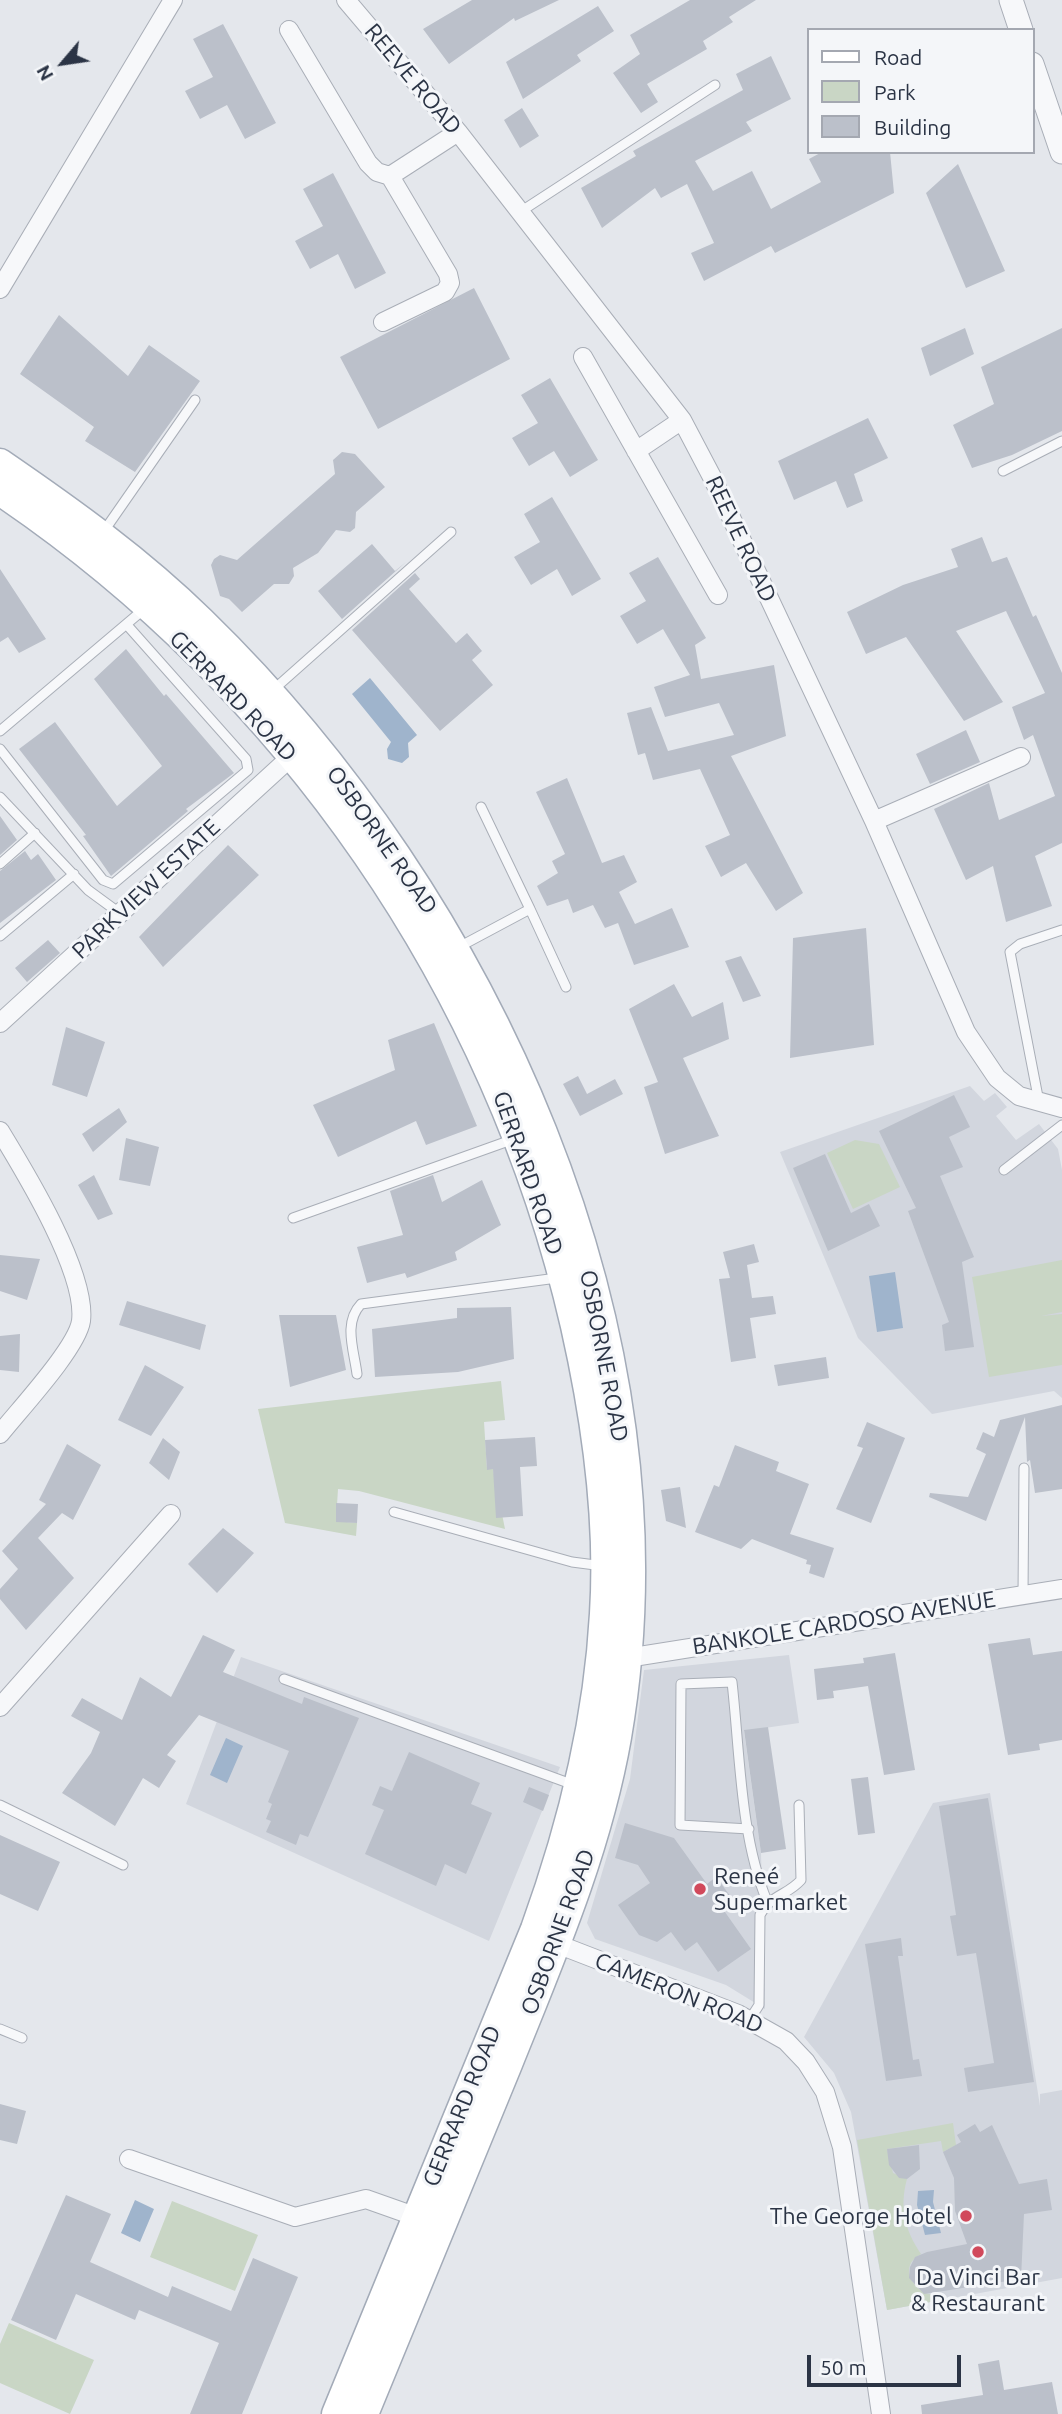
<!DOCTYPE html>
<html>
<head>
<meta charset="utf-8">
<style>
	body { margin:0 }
	#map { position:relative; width:1062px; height:2414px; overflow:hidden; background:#e4e7ec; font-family:Ubuntu,sans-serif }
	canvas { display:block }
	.legend { position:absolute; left:807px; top:28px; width:228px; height:126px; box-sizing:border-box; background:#f4f6f9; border:2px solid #a4a8b1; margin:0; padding:9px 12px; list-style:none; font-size:21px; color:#2b3445 }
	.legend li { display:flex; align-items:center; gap:14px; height:35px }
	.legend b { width:35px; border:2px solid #a4a8b1 }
	.north { position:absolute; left:28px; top:28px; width:70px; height:70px; -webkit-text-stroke:5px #f4f6f9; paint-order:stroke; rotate:241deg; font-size:19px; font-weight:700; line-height:28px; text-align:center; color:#2b3445 }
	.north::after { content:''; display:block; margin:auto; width:24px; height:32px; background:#2b3445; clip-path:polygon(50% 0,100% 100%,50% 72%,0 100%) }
	.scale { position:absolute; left:807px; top:2355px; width:154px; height:32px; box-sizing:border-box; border:4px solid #2b3445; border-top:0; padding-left:9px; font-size:21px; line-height:24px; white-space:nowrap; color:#2b3445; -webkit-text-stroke:5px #f4f6f9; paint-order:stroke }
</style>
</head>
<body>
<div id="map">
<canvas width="1062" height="2414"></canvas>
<ul class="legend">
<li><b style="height:9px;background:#fff"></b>Road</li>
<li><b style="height:19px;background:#c9d6c5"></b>Park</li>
<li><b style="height:19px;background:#bbc0ca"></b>Building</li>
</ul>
<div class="north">N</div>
<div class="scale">50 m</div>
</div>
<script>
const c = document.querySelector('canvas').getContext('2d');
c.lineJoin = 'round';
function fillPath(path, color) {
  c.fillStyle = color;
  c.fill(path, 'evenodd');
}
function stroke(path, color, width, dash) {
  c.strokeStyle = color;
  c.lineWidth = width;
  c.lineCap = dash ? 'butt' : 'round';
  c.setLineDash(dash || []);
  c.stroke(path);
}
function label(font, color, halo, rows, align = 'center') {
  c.font = font + ' Ubuntu,sans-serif';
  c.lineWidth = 6;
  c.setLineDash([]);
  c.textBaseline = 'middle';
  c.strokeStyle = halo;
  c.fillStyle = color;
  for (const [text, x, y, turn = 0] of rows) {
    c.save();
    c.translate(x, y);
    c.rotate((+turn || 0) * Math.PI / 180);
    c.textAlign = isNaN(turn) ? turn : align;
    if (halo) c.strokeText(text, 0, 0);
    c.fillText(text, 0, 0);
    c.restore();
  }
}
const built = new Path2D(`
	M 970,1086 L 984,1101 L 995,1093 L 1007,1107 L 996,1116 L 1016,1140 L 1039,1124 L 1058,1149 L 1062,1170 L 1062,1398 L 1054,1391 L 932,1414 L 858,1338 L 780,1152 Z
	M 789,1655 L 799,1723 L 744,1731 L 761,1853 L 765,2009 L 726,1985 L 595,1939 L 587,1923 L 630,1779 L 644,1670 Z
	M 241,1657 L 560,1767 L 489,1941 L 186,1804 Z
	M 990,1793 L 1040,2106 L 1040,2094 L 1062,2090 L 1062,2278 L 887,2310 L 851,2112 L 834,2073 L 804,2037 L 933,1803 Z`);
const green = new Path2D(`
	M 855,1140 L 879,1144 L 900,1187 L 853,1209 L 827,1153 Z
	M 1062,1260 L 1062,1312 L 1041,1316 L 1062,1314 L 1062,1365 L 989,1377 L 972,1277 Z
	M 501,1381 L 505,1420 L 484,1422 L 487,1469 L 493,1469 L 505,1529 L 359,1491 L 338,1489 L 336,1521 L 357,1523 L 356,1536 L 285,1523 L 258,1409 Z
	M 953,2123 L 956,2145 L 943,2152 L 941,2141 L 887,2149 L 893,2173 L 907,2179 C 899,2208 905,2230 921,2254 C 897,2266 913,2293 934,2295 L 936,2301 L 887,2310 L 857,2140 Z
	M 172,2201 L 258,2235 L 235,2291 L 150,2257 Z
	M 9,2323 L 94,2360 L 70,2414 L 0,2383 L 0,2344 Z`);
const water = new Path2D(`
	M 370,678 L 417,735 L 408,743 L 409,757 L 402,763 L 388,759 L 387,749 L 391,742 L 352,694 Z
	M 895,1272 L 903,1328 L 877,1332 L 869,1276 Z
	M 226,1738 L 243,1746 L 227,1783 L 210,1775 Z
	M 934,2190 L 933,2202 L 941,2233 L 925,2235 L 917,2205 L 918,2191 Z
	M 135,2200 L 154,2209 L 140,2242 L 121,2233 Z`);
const building = new Path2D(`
	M 472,0 L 559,0 L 515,21 L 514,18 L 449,64 L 423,29 Z
	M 690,0 L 756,0 L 729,17 L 733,22 L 703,41 L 707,49 L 647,84 L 658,102 L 641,113 L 613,73 L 640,54 L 630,35 Z
	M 598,6 L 614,31 L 577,55 L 581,61 L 523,99 L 506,62 Z
	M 223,24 L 276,123 L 245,139 L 227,105 L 200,119 L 185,91 L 213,77 L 193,39 Z
	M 771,56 L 791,99 L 746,122 L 752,131 L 695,161 L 713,191 L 752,171 L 771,209 L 821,182 L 809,159 L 822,152 L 890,152 L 894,193 L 775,253 L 771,246 L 704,281 L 691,253 L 714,243 L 687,184 L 661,198 L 655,188 L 602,228 L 581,188 L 636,156 L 633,151 L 743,90 L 736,74 Z
	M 522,108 L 539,136 L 520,148 L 504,120 Z
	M 958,164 L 1005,271 L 966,288 L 926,193 Z
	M 333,173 L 386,273 L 355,289 L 338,254 L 310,269 L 295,241 L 323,226 L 303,189 Z
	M 474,288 L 510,359 L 378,429 L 340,357 Z
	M 59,315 L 128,376 L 149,345 L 200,381 L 135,472 L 85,441 L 94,427 L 20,374 Z
	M 965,328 L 974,354 L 930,376 L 921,348 Z
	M 1062,328 L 1062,431 L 1012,455 L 972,468 L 953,425 L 994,404 L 981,367 Z
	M 550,378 L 598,460 L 570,477 L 554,451 L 529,466 L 512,438 L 538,423 L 521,395 Z
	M 868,418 L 888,458 L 854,474 L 863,501 L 847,508 L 836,481 L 794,500 L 778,461 Z
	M 342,452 L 355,454 L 385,487 L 356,512 L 355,528 L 350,532 L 336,530 L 318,553 L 293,568 L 294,576 L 289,584 L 274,584 L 242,612 L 229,599 L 220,596 L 211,565 L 214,559 L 220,555 L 237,560 L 335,474 L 333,460 Z
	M 552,497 L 601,579 L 572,596 L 557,569 L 531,585 L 514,557 L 540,542 L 524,514 Z
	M 982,537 L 992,562 L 1007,557 L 1033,617 L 1036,615 L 1062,673 L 1062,843 L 1035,856 L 1052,906 L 1006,922 L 993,866 L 966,880 L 934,809 L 989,783 L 999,820 L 1055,796 L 1033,735 L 1024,740 L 1012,707 L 1045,693 L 1006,611 L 956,631 L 1003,702 L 964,721 L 906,637 L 866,654 L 847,612 L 903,585 L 958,567 L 951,549 Z
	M 372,544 L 395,571 L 406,562 L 342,619 L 318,591 Z
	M 658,557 L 706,638 L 695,645 L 701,679 L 774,665 L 786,736 L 731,756 L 803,893 L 776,911 L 746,863 L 721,877 L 705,846 L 730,835 L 700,769 L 653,780 L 645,753 L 638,755 L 627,713 L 651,707 L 668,751 L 734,735 L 719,703 L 665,717 L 654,687 L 690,675 L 663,629 L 637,644 L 620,616 L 646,601 L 629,573 Z
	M 0,569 L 46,639 L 19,653 L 8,637 L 0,642 Z
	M 415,573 L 420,579 L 409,589 L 456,643 L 467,633 L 482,651 L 472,660 L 493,685 L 440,731 L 352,630 Z
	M 126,649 L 164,696 L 166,694 L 234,773 L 186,809 L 188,811 L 111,876 L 83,836 L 86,835 L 19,749 L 55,722 L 117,806 L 162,766 L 94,679 Z
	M 966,730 L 980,762 L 930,784 L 916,754 Z
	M 567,778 L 602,863 L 624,855 L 637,882 L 619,892 L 635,924 L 672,908 L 689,947 L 634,965 L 618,923 L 605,928 L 593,905 L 573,913 L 568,899 L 547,906 L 537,886 L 558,873 L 552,861 L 565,854 L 536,792 Z
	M 0,816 L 17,840 L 0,855 Z
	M 228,845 L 259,875 L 163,967 L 139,937 Z
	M 25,851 L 31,860 L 38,854 L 56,880 L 0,923 L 0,871 Z
	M 866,928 L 874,1045 L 790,1058 L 793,938 Z
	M 48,940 L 60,953 L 27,982 L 15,968 Z
	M 741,956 L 761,996 L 743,1002 L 725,961 Z
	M 674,984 L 692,1017 L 723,1002 L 729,1039 L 683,1058 L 719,1136 L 665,1154 L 644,1087 L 658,1082 L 629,1009 Z
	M 434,1023 L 477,1126 L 426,1145 L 416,1121 L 338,1157 L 313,1105 L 395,1070 L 388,1040 Z
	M 66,1027 L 105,1042 L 87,1097 L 52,1085 Z
	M 578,1076 L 587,1094 L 615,1079 L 623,1094 L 580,1116 L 563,1084 Z
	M 954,1095 L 970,1127 L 949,1137 L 963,1167 L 940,1176 L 974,1257 L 962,1262 L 974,1347 L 945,1351 L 942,1325 L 949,1322 L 908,1211 L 916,1208 L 879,1131 Z
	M 119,1108 L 127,1122 L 93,1152 L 82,1134 Z
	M 126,1138 L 159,1147 L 150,1186 L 119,1180 Z
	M 825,1154 L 851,1213 L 869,1204 L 880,1226 L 828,1251 L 793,1168 Z
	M 94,1175 L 113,1214 L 98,1220 L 78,1185 Z
	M 433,1175 L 442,1202 L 482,1180 L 501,1225 L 455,1252 L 457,1260 L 407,1278 L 405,1273 L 367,1283 L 357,1247 L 403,1235 L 390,1191 Z
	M 754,1244 L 759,1262 L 747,1265 L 752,1298 L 773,1296 L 776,1314 L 750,1318 L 756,1358 L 731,1362 L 719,1279 L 730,1278 L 723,1252 Z
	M 0,1255 L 40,1259 L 27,1300 L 0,1291 Z
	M 127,1301 L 206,1325 L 200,1350 L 119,1325 Z
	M 511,1307 L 514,1359 L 458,1372 L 375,1377 L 372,1329 L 457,1318 L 457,1308 Z
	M 279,1315 L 336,1315 L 346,1370 L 290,1387 Z
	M 20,1334 L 19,1372 L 0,1370 L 0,1336 Z
	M 826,1357 L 829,1378 L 778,1386 L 774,1365 Z
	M 145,1365 L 184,1387 L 151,1436 L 118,1420 Z
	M 1062,1405 L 1062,1489 L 1035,1493 L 1030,1460 L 1027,1462 L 1025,1417 L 986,1521 L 929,1497 L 930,1493 L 968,1497 L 986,1454 L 976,1449 L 983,1432 L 994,1437 L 1000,1420 Z
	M 867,1422 L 905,1438 L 871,1523 L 836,1509 L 863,1448 L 857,1446 Z
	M 535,1437 L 537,1466 L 520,1467 L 523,1516 L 496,1518 L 493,1469 L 487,1470 L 485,1440 Z
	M 163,1438 L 180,1452 L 169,1480 L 149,1463 Z
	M 67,1444 L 101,1465 L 73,1520 L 62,1513 L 38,1538 L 74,1578 L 26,1630 L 0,1599 L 0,1589 L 18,1569 L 2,1551 L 46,1504 L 39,1500 Z
	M 735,1445 L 779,1462 L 776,1471 L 809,1484 L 790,1534 L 834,1548 L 824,1578 L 809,1573 L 811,1565 L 806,1564 L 807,1560 L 752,1539 L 741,1549 L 695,1532 L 714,1485 L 719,1487 Z
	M 680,1487 L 686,1528 L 666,1521 L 661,1490 Z
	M 336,1503 L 358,1504 L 357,1523 L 336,1522 Z
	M 223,1528 L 254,1553 L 217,1593 L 188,1564 Z
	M 203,1635 L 235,1650 L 223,1672 L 302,1704 L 304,1697 L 359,1718 L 308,1837 L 300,1834 L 296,1845 L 266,1832 L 271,1821 L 266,1819 L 272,1804 L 268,1802 L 289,1751 L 199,1715 L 167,1755 L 176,1761 L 159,1788 L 143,1778 L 115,1826 L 62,1793 L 91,1753 L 100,1732 L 71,1716 L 82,1698 L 122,1720 L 140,1677 L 171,1697 Z
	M 1030,1638 L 1033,1655 L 1062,1651 L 1062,1740 L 1039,1744 L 1040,1750 L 1008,1755 L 988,1644 Z
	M 895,1653 L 915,1770 L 884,1775 L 868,1686 L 833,1691 L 834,1698 L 817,1700 L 814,1669 L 864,1663 L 863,1658 Z
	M 768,1727 L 786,1849 L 761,1853 L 744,1730 Z
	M 409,1752 L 480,1783 L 471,1804 L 492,1813 L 466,1874 L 445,1864 L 436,1886 L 365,1854 L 384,1810 L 372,1805 L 380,1786 L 392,1791 Z
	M 868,1777 L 875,1833 L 858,1835 L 851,1779 Z
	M 529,1787 L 549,1795 L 543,1811 L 523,1802 Z
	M 988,1798 L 1034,2082 L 968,2092 L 964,2068 L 994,2063 L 976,1953 L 957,1956 L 950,1916 L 956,1915 L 939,1806 Z
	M 625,1823 L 674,1838 L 707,1884 L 716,1877 L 731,1897 L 720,1905 L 751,1949 L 718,1972 L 697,1942 L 685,1951 L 671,1932 L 657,1942 L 639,1935 L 618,1905 L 650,1883 L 638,1865 L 615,1858 Z
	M 0,1835 L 60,1862 L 38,1911 L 0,1894 Z
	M 901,1938 L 903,1956 L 898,1956 L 913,2060 L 919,2059 L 922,2076 L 886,2081 L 865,1944 Z
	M 0,2104 L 26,2111 L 17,2144 L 0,2140 Z
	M 975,2124 L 980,2132 L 992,2125 L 1019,2184 L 1047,2179 L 1052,2210 L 1024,2214 L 1021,2279 L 924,2294 L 909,2278 L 910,2267 L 915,2257 L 927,2252 L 967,2244 L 955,2211 L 954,2178 L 943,2152 L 961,2142 L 957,2135 Z
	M 919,2145 L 920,2169 L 907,2179 L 899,2178 L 889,2165 L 887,2149 Z
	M 66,2195 L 111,2214 L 90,2262 L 168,2297 L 172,2286 L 231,2311 L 253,2258 L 298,2277 L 242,2414 L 190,2414 L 219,2343 L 139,2310 L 135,2320 L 76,2294 L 56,2340 L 11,2320 Z
	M 999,2360 L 1004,2390 L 1052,2382 L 1058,2414 L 922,2414 L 921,2405 L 983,2395 L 978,2364 Z`);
const service = new Path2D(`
	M 520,212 L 715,85
	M 1003,471 L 1062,441
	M 104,531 L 195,400
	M 272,691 L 451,532
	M 0,731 L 143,610
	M 0,749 L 103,880 L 113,884 L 248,770 L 246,759 L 127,625
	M 0,797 L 88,890 L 118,912
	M 481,807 L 530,909
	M 0,864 L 35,833
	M 0,936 L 74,874
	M 457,948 L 530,909 L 566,987
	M 1039,1102 L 1010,952 L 1020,944 L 1062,930
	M 1004,1170 L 1062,1125
	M 293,1218 L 514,1139
	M 357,1374 C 354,1350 343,1323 361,1304 L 557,1278
	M 394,1512 L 572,1562 L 603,1566
	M 1023,1595 L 1024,1468
	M 284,1679 L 574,1785
	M 0,1805 L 123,1865
	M 749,1829 L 680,1825 L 681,1684 L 732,1682 C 740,1753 740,1836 767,1901
	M 750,2019 L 759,2005 L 760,1915 C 770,1895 788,1895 801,1880 L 799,1805
	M 0,2029 L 22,2038`);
const minor = new Path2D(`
	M 346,0 L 458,132 L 682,420 L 712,477 L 874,821 L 966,1032 L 997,1078 L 1019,1096 L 1062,1108
	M 289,30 L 368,163 L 377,172 L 390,176
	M 0,289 L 173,0
	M 383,322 L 445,292 L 450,283 L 448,274 L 390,176 L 458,132
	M 583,357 L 718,595
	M 636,451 L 682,420
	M 874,821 L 1021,757
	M 0,1023 L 292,756
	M 0,1131 C 25,1172 87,1273 81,1321 C 77,1348 19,1410 0,1434
	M 627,1658 L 1062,1589
	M 0,1707 L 171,1514
	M 557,1944 L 738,2014 L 786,2041 L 806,2062 L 825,2092 L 842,2147 L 881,2414
	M 129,2159 L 295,2217 L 366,2199 L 417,2217`);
const tertiary = new Path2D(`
	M 1011,0 L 1021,30
	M 1032,64 L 1062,152`);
const primary = new Path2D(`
	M 0,463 C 70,511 140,561 201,621 C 487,899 687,1332 617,1737 C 597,1851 551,1957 508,2064 C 460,2180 412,2297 364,2414
	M 0,491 C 288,685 498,988 575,1326 C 596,1419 610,1519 604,1614 C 598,1723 572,1827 535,1929 L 336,2414`);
const markers = [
	[700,1889,7,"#d1495b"],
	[966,2216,7,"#d1495b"],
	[978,2252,7,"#d1495b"]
];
const streetNames = [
	["REEVE ROAD",413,79,50],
	["REEVE ROAD",741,539,65],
	["GERRARD ROAD",233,696,46],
	["OSBORNE ROAD",382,840,55],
	["PARKVIEW ESTATE",146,889,-43],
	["GERRARD ROAD",528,1173,71],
	["OSBORNE ROAD",604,1356,79],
	["BANKOLE CARDOSO AVENUE",844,1623,-9],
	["OSBORNE ROAD",558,1932,-70],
	["CAMERON ROAD",679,1993,22],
	["GERRARD ROAD",462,2106,-68]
];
const poiNames = [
	["Reneé",714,1876],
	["Supermarket",714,1902],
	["The George Hotel",952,2216,"right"],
	["Da Vinci Bar",978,2277,"center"],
	["& Restaurant",978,2303,"center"]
];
fillPath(built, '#d2d6de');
fillPath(green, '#c9d6c5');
fillPath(water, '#9fb4cc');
fillPath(building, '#bbc0ca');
stroke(service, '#a9aeb7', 11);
stroke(minor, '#a9aeb7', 20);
stroke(tertiary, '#a9aeb7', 25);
stroke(primary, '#a3abb8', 31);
stroke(service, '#f7f8fa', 9);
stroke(minor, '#f7f8fa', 18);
stroke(tertiary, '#f7f8fa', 23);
stroke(primary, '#fff', 28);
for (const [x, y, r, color] of markers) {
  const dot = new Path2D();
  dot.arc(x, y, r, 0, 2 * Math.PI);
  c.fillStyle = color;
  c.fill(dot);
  stroke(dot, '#f4f6f9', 2.5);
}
label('23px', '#2b3445', '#f4f6f9', streetNames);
label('23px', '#2b3445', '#f4f6f9', poiNames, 'left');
</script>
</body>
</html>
